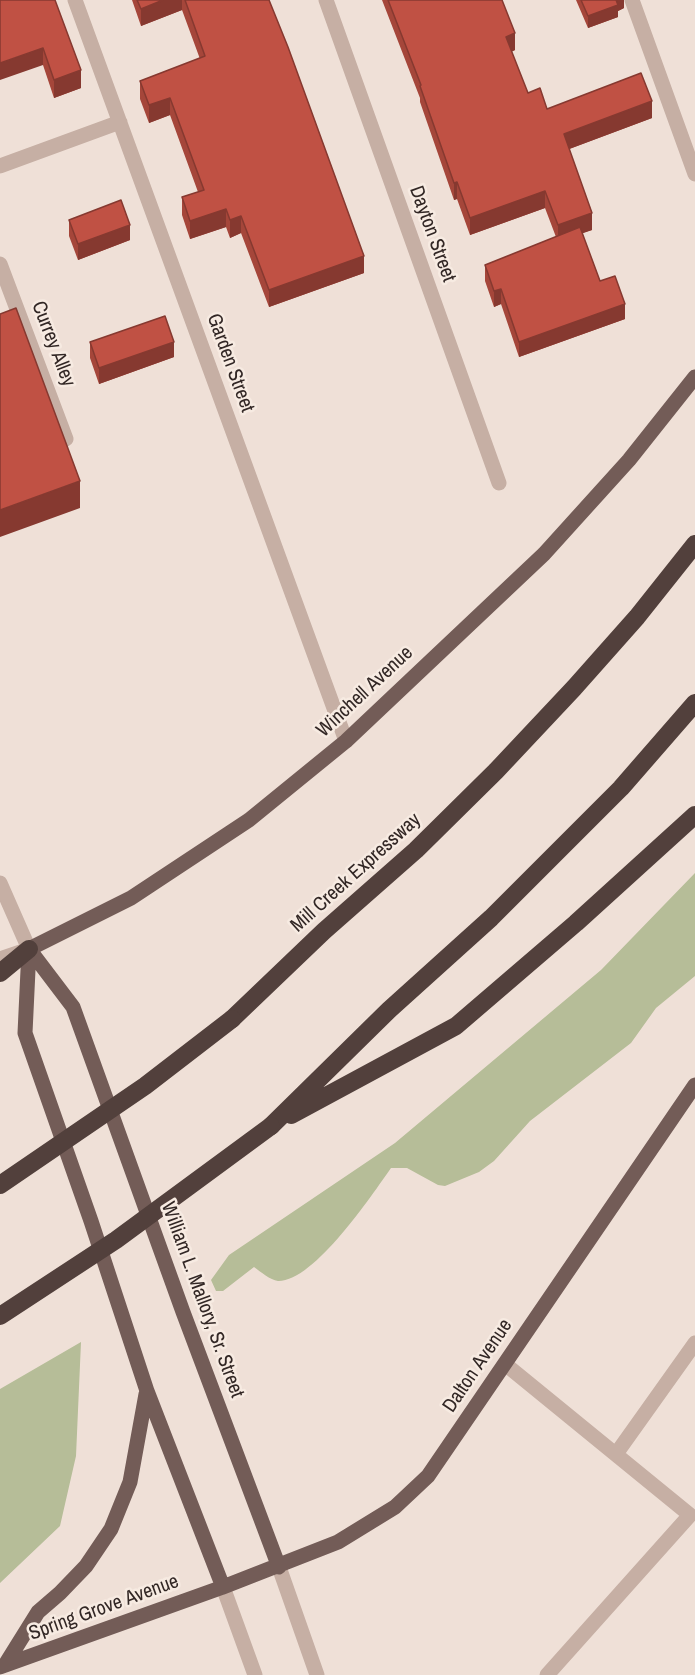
<!DOCTYPE html>
<html>
<head>
<meta charset="utf-8">
<style>
	body { margin:0 }
	canvas { display:block; background:#efe0d7 }
</style>
</head>
<body>
<canvas width="695" height="1675"></canvas>
<script>
const c = document.querySelector('canvas').getContext('2d');
c.lineJoin = 'round';
function fillPath(path, color) {
  c.fillStyle = color;
  c.fill(path, 'evenodd');
}
function stroke(path, color, width, dash) {
  c.strokeStyle = color;
  c.lineWidth = width;
  c.lineCap = dash ? 'butt' : 'round';
  c.setLineDash(dash || []);
  c.stroke(path);
}
function label(font, color, halo, rows, align = 'center') {
  c.font = font + ' "Archivo Narrow",sans-serif';
  c.lineWidth = 5;
  c.setLineDash([]);
  c.textBaseline = 'middle';
  c.strokeStyle = halo;
  c.fillStyle = color;
  for (const [text, x, y, turn = 0] of rows) {
    c.save();
    c.translate(x, y);
    c.rotate((+turn || 0) * Math.PI / 180);
    c.textAlign = isNaN(turn) ? turn : align;
    if (halo) c.strokeText(text, 0, 0);
    c.fillText(text, 0, 0);
    c.restore();
  }
}
const green = new Path2D(`
	M 695,873 L 695,976 L 656,1008 L 631,1043 L 530,1121 L 494,1161 L 479,1172 L 445,1186 L 438,1185 L 407,1168 L 391,1168 C 372,1195 314,1282 278,1281 C 270,1280 261,1272 254,1267 L 223,1291 L 216,1291 L 211,1280 L 229,1255 L 395,1143 L 601,970 Z
	M 81,1342 L 76,1456 L 60,1526 L 0,1583 L 0,1389 Z`);
const minor = new Path2D(`
	M 75,0 L 346,741
	M 326,0 L 499,483
	M 632,0 L 695,174
	M 0,166 L 120,122
	M 0,264 L 66,439
	M 0,883 L 29,949 L 0,959
	M 505,1364 L 690,1515 L 547,1675
	M 616,1454 L 695,1343
	M 279,1567 L 317,1675
	M 223,1587 L 255,1675`);
const major = new Path2D(`
	M 29,949 L 131,898 L 249,820 L 346,741 L 544,554 L 629,460 L 695,377
	M 29,949 L 25,1033 L 91,1221 L 147,1391 L 223,1587
	M 29,949 L 73,1007 L 183,1312 L 279,1567
	M 5,1665 L 38,1612 L 60,1593 L 86,1566 L 111,1529 L 130,1482 L 146,1394
	M 0,1667 L 223,1587 L 338,1542 L 395,1507 L 428,1476 L 695,1085`);
const highway = new Path2D(`
	M 0,973 L 29,949
	M 232,1019 L 324,931 L 416,850 L 496,771 L 574,688 L 637,617 L 695,544
	M 291,1115 L 456,1026 L 576,923 L 695,815
	M 271,1126 L 389,1010 L 491,918 L 621,788 L 695,703`);
const highwayBridge = new Path2D(`
	M 0,1185 L 145,1086 L 232,1019
	M 0,1316 L 116,1240 L 271,1126`);
const wall = new Path2D(`
	M 0,0 L 81,88 L 54,98 L 43,65 Z
	M 132,0 L 269,0 L 364,273 L 269,307 L 241,233 L 230,238 L 226,227 L 190,239 L 182,215 L 182,197 L 198,192 L 170,115 L 149,123 L 140,99 L 140,81 L 200,59 L 182,10 L 141,26 Z
	M 382,0 L 502,0 L 515,50 L 511,52 L 528,93 L 547,109 L 652,118 L 569,149 L 592,230 L 582,233 L 600,281 L 625,319 L 519,357 L 501,304 L 494,307 L 485,281 L 485,265 L 556,237 L 545,208 L 470,235 L 457,199 L 454,200 L 420,102 L 420,98 Z
	M 576,0 L 624,0 L 624,8 L 618,11 L 618,17 L 588,28 Z
	M 69,220 L 130,240 L 78,260 L 69,236 Z
	M 90,342 L 174,357 L 99,384 L 90,358 Z`);
const shadedWall = new Path2D(`
	M 163,0 L 182,0 L 182,10 L 141,26 L 141,9 Z
	M 615,0 L 624,0 L 624,8 L 618,11 L 618,17 L 588,28 L 588,16 Z
	M 515,33 L 515,50 L 506,54 L 506,37 Z
	M 43,48 L 43,65 L 0,80 L 0,63 Z
	M 81,70 L 81,88 L 54,98 L 54,80 Z
	M 170,98 L 170,115 L 149,123 L 149,105 Z
	M 652,101 L 652,118 L 564,151 L 564,134 Z
	M 457,182 L 457,199 L 454,200 L 454,183 Z
	M 545,191 L 545,208 L 470,235 L 470,218 Z
	M 226,209 L 226,227 L 190,239 L 190,221 Z
	M 592,213 L 592,230 L 558,242 L 558,225 Z
	M 241,216 L 241,233 L 230,238 L 230,220 Z
	M 130,225 L 130,240 L 78,260 L 78,244 Z
	M 364,256 L 364,273 L 269,307 L 269,290 Z
	M 501,289 L 501,304 L 494,307 L 494,291 Z
	M 625,304 L 625,319 L 519,357 L 519,342 Z
	M 174,342 L 174,357 L 99,384 L 99,368 Z
	M 80,481 L 80,508 L 0,537 L 0,510 Z`);
const building = new Path2D(`
	M 0,0 L 55,0 L 81,70 L 54,80 L 43,48 L 0,63 Z
	M 137,0 L 163,0 L 141,9 Z
	M 185,0 L 269,0 L 288,47 L 364,256 L 269,290 L 241,216 L 230,220 L 226,209 L 190,221 L 182,197 L 204,190 L 170,98 L 149,105 L 140,81 L 205,56 Z
	M 388,0 L 502,0 L 515,33 L 506,37 L 528,93 L 540,88 L 547,109 L 641,73 L 652,101 L 564,134 L 592,213 L 558,225 L 545,191 L 470,218 L 457,182 L 454,183 L 420,86 L 421,85 Z
	M 581,0 L 616,0 L 618,5 L 588,16 Z
	M 121,200 L 130,225 L 78,244 L 69,220 Z
	M 580,227 L 600,281 L 615,276 L 625,304 L 519,342 L 501,289 L 494,291 L 485,265 Z
	M 16,308 L 80,481 L 0,510 L 0,314 Z
	M 165,316 L 174,342 L 99,368 L 90,342 Z`);
const streetNames = [
	["Dayton Street",432,234,70],
	["Currey Alley",53,344,69],
	["Garden Street",230,363,70],
	["Winchell Avenue",365,692,-43],
	["Mill Creek Expressway",356,873,-42],
	["William L. Mallory, Sr. Street",202,1300,70],
	["Dalton Avenue",478,1366,-56],
	["Spring Grove Avenue",104,1608,-20]
];
fillPath(green, '#b6bd98');
stroke(minor, '#c6afa4', 15);
stroke(major, '#735c57', 15);
stroke(highway, '#52403c', 18);
stroke(highwayBridge, '#52403c', 18);
fillPath(wall, '#a5463a');
fillPath(shadedWall, '#863930');
fillPath(building, '#c05144');
stroke(building, '#863930', 1.5);
label('20px', '#322725', '#f7ebe2', streetNames);
</script>
</body>
</html>
